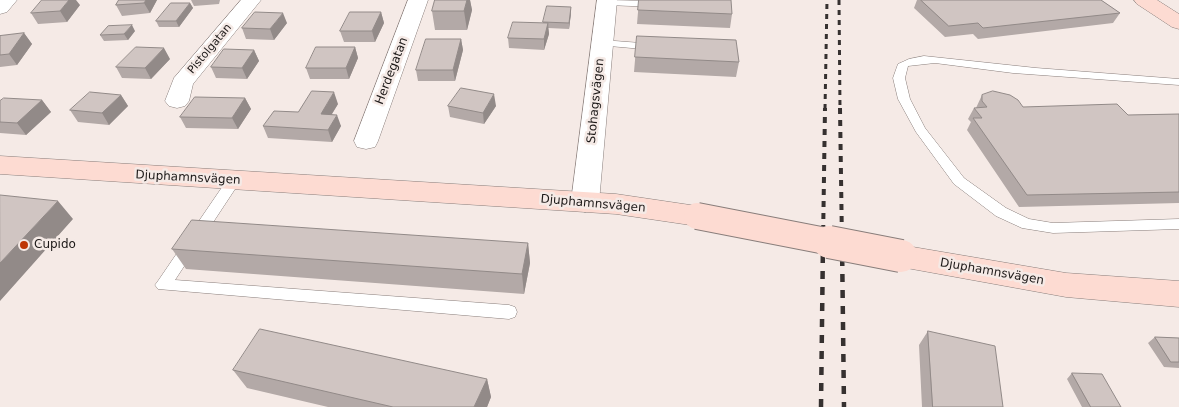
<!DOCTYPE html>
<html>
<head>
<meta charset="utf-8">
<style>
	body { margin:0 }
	canvas { display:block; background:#f5eae6 }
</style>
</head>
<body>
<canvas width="1179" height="407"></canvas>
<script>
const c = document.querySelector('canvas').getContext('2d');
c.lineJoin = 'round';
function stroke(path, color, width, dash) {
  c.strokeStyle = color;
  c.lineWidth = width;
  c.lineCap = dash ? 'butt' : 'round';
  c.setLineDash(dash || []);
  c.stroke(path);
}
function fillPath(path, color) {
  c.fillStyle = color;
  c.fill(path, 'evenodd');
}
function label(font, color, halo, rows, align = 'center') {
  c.font = font + ' "DejaVu Sans",sans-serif';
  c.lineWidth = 5;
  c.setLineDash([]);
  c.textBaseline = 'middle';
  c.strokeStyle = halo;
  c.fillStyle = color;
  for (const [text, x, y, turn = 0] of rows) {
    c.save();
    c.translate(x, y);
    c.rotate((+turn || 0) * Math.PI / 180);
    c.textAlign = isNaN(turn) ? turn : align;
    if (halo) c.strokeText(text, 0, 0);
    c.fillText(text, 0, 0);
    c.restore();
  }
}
const lane = new Path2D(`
	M 604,0 L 656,1 L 661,4 L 656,7 L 607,5 L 604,4 Z
	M 602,40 L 654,44 L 659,47 L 654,50 L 598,45 L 597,43 L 598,41 Z
	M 924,56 L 1036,68 L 1179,79 L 1179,85 L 1013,73 L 935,63 L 908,66 L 905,78 L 910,99 L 925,128 L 964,178 L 1006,208 L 1029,219 L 1053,223 L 1179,219 L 1179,229 L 1053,233 L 1022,228 L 996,216 L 954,184 L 916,132 L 898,99 L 893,78 L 898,64 L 909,59 Z
	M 234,175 L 239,177 L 241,180 L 175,280 L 509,305 L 515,307 L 517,312 L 515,317 L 509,319 L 158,289 L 155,285 L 158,281 L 229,177 Z`);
const street = new Path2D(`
	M 0,0 L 17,0 L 7,12 L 0,14 Z
	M 241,0 L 261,0 L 193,84 L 189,101 L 185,106 L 177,108 L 169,106 L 165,101 L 174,78 Z
	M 408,0 L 428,0 L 378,141 L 375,147 L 366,149 L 357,147 L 354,141 Z
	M 597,0 L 617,0 L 599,202 L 595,209 L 585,212 L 575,209 L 571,202 Z`);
const secondary = new Path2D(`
	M 1134,0 L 1157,0 L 1179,14 L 1179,29 L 1172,27 L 1137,4 Z
	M 0,156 L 616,194 L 697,206 L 707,209 L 711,216 L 707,223 L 697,226 L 616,214 L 0,174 Z
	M 901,245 L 1066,273 L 1179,281 L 1179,307 L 1066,297 L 901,267 L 891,264 L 886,256 L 891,248 Z`);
const railFar2 = new Path2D(`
	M 839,0 L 840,109
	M 825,109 L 827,0`);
const railFar1 = new Path2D(`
	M 840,108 L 842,243
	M 823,243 L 825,108`);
const rail = new Path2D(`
	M 842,242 L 844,407
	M 821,407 L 823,242`);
const secondaryBridgeFar1 = new Path2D(`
	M 697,216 L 836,243`);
const secondaryBridge = new Path2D(`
	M 829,242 L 901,256`);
const wall = new Path2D(`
	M 119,0 L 157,0 L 150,13 L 122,16 L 116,5 Z
	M 191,0 L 220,0 L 219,4 L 194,6 Z
	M 435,0 L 470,0 L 472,10 L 467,30 L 435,30 L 432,11 Z
	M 639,0 L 732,14 L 730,28 L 637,24 Z
	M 917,0 L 1101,0 L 1120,13 L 1113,23 L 978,39 L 973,34 L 945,37 L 914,8 Z
	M 190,3 L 193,8 L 179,27 L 159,27 L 156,21 Z
	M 80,5 L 67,22 L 38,24 L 31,13 Z
	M 571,7 L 571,13 L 569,29 L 548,28 L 549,34 L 544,50 L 509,48 L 508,38 L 543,23 L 543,22 Z
	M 381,12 L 384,23 L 375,42 L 344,42 L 340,31 Z
	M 287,23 L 274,40 L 246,39 L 242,28 Z
	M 135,31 L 128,40 L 104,41 L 100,35 Z
	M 24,33 L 32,44 L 17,65 L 0,67 L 0,36 Z
	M 637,36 L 739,62 L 736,77 L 634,72 Z
	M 461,39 L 463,50 L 455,81 L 418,81 L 416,70 Z
	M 355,47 L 358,58 L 349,79 L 310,79 L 306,68 Z
	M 254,50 L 259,61 L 247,79 L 216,78 L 211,67 Z
	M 170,59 L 151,79 L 122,78 L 116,67 Z
	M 121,95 L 128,106 L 109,125 L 78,122 L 70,110 Z
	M 982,95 L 1023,107 L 1128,115 L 1179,114 L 1179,203 L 1019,207 L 967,130 L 971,122 L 968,119 L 974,108 L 976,108 Z
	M 245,98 L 251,109 L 238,129 L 186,128 L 180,117 Z
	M 42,100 L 51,112 L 26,135 L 0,133 L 0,101 Z
	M 338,104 L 332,114 L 341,126 L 332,142 L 268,138 L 263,126 L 298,112 Z
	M 448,106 L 496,106 L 484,124 L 450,117 Z
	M 528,243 L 530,263 L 524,294 L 186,269 L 172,249 Z
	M 928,331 L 1003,407 L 922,407 L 919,345 Z
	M 1155,337 L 1179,338 L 1179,368 L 1164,367 L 1148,343 Z
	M 233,370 L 487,379 L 491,397 L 487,407 L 328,407 L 247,388 Z
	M 1072,373 L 1121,407 L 1082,407 L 1067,379 Z`);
const shadedWall = new Path2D(`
	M 69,0 L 76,0 L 80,5 L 67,22 L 60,11 Z
	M 146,0 L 157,0 L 150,13 L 144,3 Z
	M 467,0 L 470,0 L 472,10 L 467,30 L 464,11 Z
	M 190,3 L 193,8 L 179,27 L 176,21 Z
	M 571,7 L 571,13 L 569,29 L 569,23 Z
	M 381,12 L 384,23 L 375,42 L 372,31 Z
	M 283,13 L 287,23 L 274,40 L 270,29 Z
	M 548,23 L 549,34 L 544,50 L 544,39 Z
	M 132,25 L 135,31 L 128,40 L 124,34 Z
	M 24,33 L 32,44 L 17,65 L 9,54 Z
	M 461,39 L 463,50 L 455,81 L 453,70 Z
	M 355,47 L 358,58 L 349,79 L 346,68 Z
	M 164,48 L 170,59 L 151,79 L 145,68 Z
	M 254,50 L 259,61 L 247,79 L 242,68 Z
	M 334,92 L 338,104 L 325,125 L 321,114 Z
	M 494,94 L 496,106 L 484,124 L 483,113 Z
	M 121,95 L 128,106 L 109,125 L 102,113 Z
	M 245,98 L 251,109 L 238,129 L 232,118 Z
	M 42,100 L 51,112 L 26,135 L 17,123 Z
	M 337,115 L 341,126 L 332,142 L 328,130 Z
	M 58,201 L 73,219 L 0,301 L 0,263 Z
	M 528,243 L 530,263 L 524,294 L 522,274 Z
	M 487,379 L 491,397 L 487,407 L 474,407 Z`);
const building = new Path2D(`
	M 42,0 L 69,0 L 60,11 L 31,13 Z
	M 119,0 L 146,0 L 144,3 L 116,5 Z
	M 435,0 L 467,0 L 464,11 L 432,11 Z
	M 639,0 L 731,0 L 732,14 L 638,10 Z
	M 921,0 L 1101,0 L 1120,13 L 983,28 L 978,23 L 949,26 Z
	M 171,3 L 190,3 L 176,21 L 156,21 Z
	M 547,6 L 571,7 L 569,23 L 543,22 Z
	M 255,12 L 283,13 L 270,29 L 242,28 Z
	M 350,12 L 381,12 L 372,31 L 340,31 Z
	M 513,22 L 548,23 L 544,39 L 508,38 Z
	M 132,25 L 124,34 L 100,35 L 108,26 Z
	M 24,33 L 9,54 L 0,55 L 0,36 Z
	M 637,36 L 736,40 L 739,62 L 635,57 Z
	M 426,39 L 461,39 L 453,70 L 416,70 Z
	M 136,47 L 164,48 L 145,68 L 116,67 Z
	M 316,47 L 355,47 L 346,68 L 306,68 Z
	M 224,49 L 254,50 L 242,68 L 211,67 Z
	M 461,88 L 494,94 L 483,113 L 448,106 Z
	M 312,91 L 334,92 L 321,114 L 337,115 L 328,130 L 263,126 L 274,111 L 298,112 Z
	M 993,91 L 1010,95 L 1018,100 L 1023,107 L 1117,104 L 1128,115 L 1179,114 L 1179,192 L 1027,195 L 973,118 L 982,118 L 974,108 L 987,107 L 982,101 L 982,95 Z
	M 90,92 L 121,95 L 102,113 L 70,110 Z
	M 195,97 L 245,98 L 232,118 L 180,117 Z
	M 4,98 L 42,100 L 17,123 L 0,122 L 0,101 Z
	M 0,195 L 58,201 L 0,263 Z
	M 192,220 L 528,243 L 522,274 L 172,249 Z
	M 260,329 L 487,379 L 474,407 L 393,407 L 233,370 Z
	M 928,331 L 995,346 L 1003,407 L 933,407 Z
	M 1155,337 L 1179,338 L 1179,362 L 1171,362 Z
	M 1072,373 L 1102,374 L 1121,407 L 1091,407 Z`);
const markers = [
	[24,245,5,"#be3606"]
];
const farStreetnames = [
	["Pistolgatan",210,49,-50]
];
const streetNames = [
	["Herdegatan",392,71,-69],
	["Stohagsvägen",596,101,-84],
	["Djuphamnsvägen",188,178,3],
	["Djuphamnsvägen",593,204,5],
	["Djuphamnsvägen",992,272,10]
];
const poiNames = [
	["Cupido",34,245]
];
stroke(lane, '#897e7b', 1);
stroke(street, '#897e7b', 1);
stroke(secondary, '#897e7b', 1);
fillPath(lane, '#fff');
fillPath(street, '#fff');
fillPath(secondary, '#fddbd2');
stroke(railFar2, '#363130', 3, [5, 5]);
stroke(railFar1, '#363130', 4, [6, 6]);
stroke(rail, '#363130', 4.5, [8, 8]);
stroke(secondaryBridgeFar1, '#897e7b', 28, []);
stroke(secondaryBridge, '#897e7b', 34, []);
stroke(secondaryBridgeFar1, '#fddbd2', 26);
stroke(secondaryBridge, '#fddbd2', 32);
fillPath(wall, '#b3a9a7');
fillPath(shadedWall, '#928a88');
fillPath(building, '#d0c5c2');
stroke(building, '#928a88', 1);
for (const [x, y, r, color] of markers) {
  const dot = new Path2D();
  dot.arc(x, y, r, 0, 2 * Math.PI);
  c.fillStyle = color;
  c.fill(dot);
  stroke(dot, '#f5eae6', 2);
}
label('11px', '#1d1918', '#f5eae6', farStreetnames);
label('12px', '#1d1918', '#f5eae6', streetNames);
label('12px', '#1d1918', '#f5eae6', poiNames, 'left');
</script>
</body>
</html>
